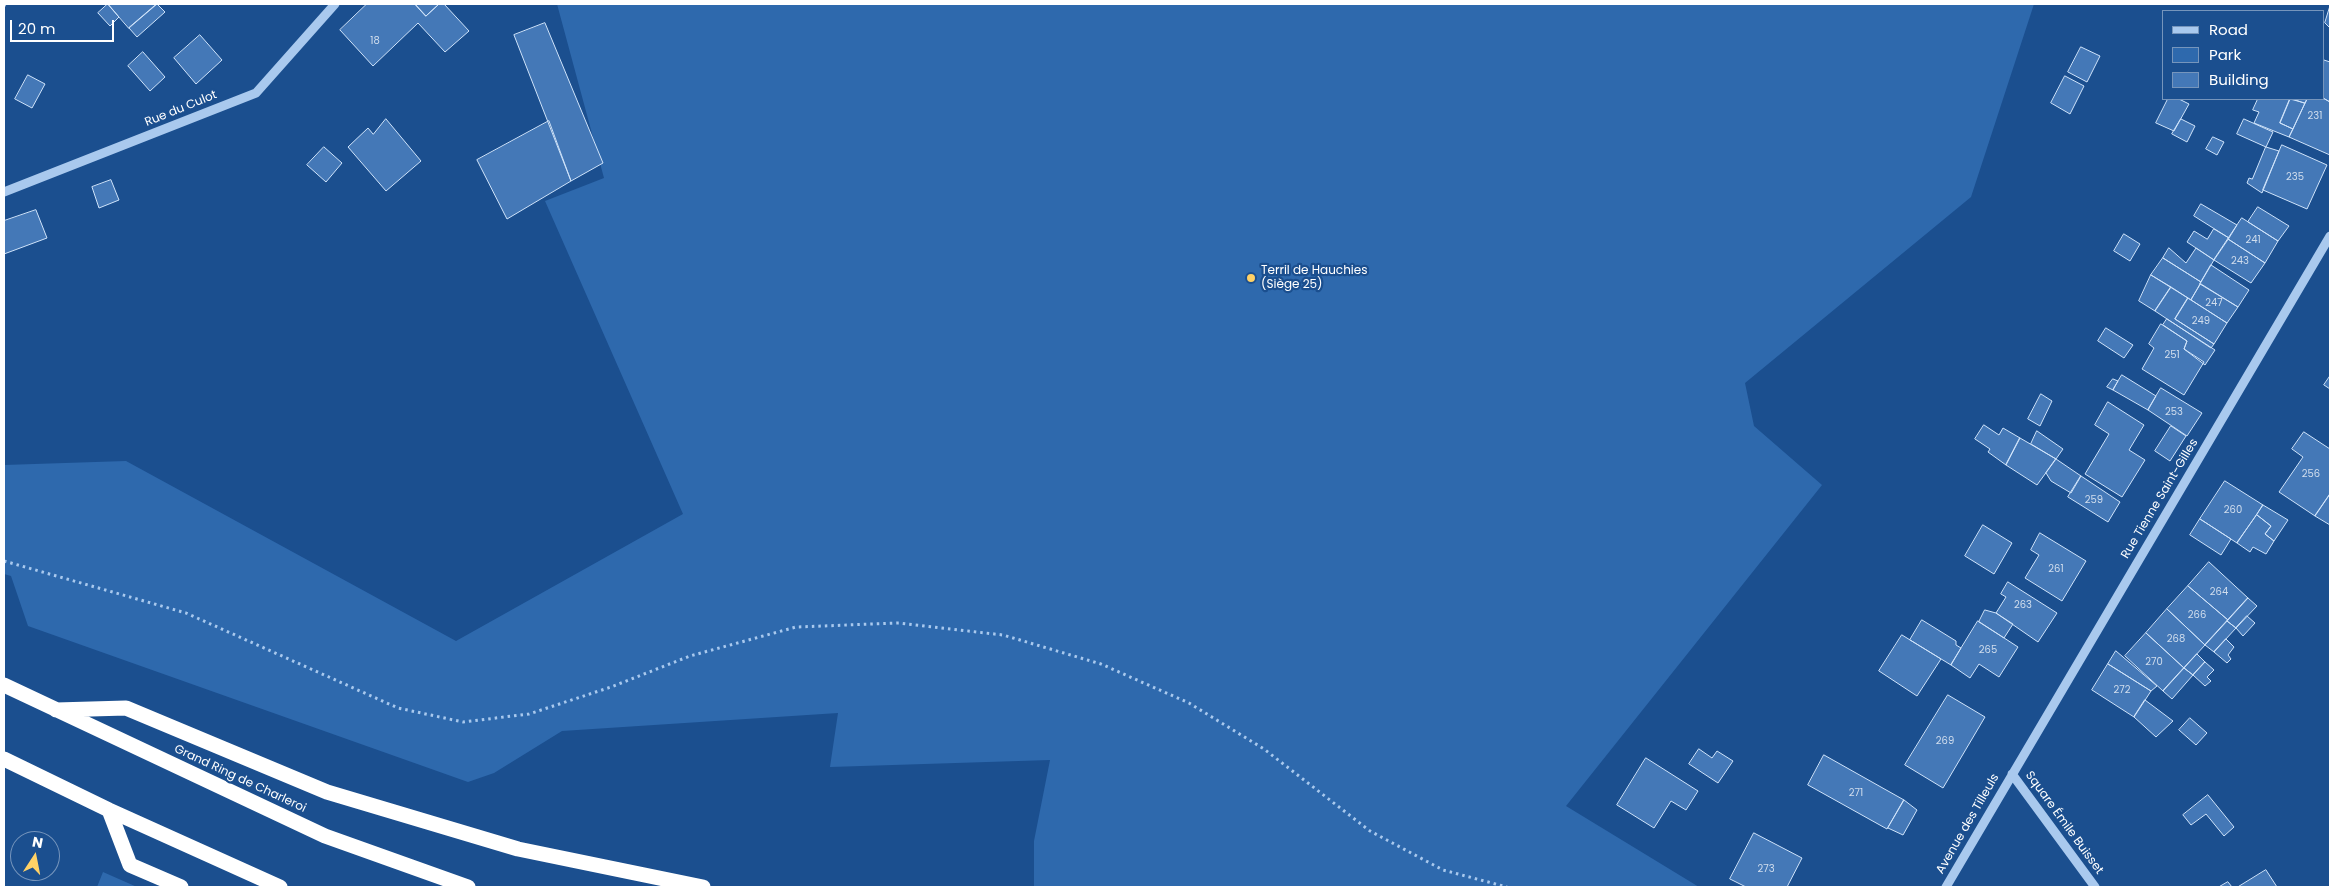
<!DOCTYPE html>
<html>
<head>
<meta charset="utf-8">
<style>
	body { margin:0 }
	#map { position:relative; width:2334px; height:891px; overflow:hidden; background:#1b4f8f; font-family:Poppins,sans-serif }
	canvas { display:block }
	.frame { position:absolute; inset:0; border:5px solid #fff; pointer-events:none }
	.legend { position:absolute; left:2162px; top:10px; width:162px; height:90px; box-sizing:border-box; background:#1b4f8f; border:1px solid #7695bc; margin:0; padding:6px 9px; list-style:none; font-size:15px; color:#fff }
	.legend li { display:flex; align-items:center; gap:10px; height:25px }
	.legend b { width:25px; border:1px solid #7695bc }
	.north { position:absolute; left:10px; top:831px; width:50px; height:50px; box-sizing:border-box; background:#1b4f8f; border:1px solid #7695bc; border-radius:50%; rotate:11deg; font-size:14px; font-weight:700; line-height:20px; text-align:center; color:#fff }
	.north::after { content:''; display:block; margin:auto; width:18px; height:22px; background:#ffd166; clip-path:polygon(50% 0,100% 100%,50% 72%,0 100%) }
	.scale { position:absolute; left:10px; top:20px; width:104px; height:22px; box-sizing:border-box; border:2px solid #fff; border-top:0; padding-left:6px; font-size:15px; line-height:18px; white-space:nowrap; color:#fff; -webkit-text-stroke:4px #1b4f8f; paint-order:stroke }
</style>
</head>
<body>
<div id="map">
<canvas width="2334" height="891"></canvas>
<div class="frame"></div>
<ul class="legend">
<li><b style="height:6px;background:#a9c9ee"></b>Road</li>
<li><b style="height:14px;background:#2e69ad"></b>Park</li>
<li><b style="height:14px;background:#4478b7"></b>Building</li>
</ul>
<div class="north">N</div>
<div class="scale">20 m</div>
</div>
<script>
const c = document.querySelector('canvas').getContext('2d');
c.lineJoin = 'round';
function fillPath(path, color) {
  c.fillStyle = color;
  c.fill(path, 'evenodd');
}
function stroke(path, color, width, dash) {
  c.strokeStyle = color;
  c.lineWidth = width;
  c.lineCap = dash ? 'butt' : 'round';
  c.setLineDash(dash || []);
  c.stroke(path);
}
function label(font, color, halo, rows, align = 'center') {
  c.font = font + ' Poppins,sans-serif';
  c.lineWidth = 4.5;
  c.setLineDash([]);
  c.textBaseline = 'middle';
  c.strokeStyle = halo;
  c.fillStyle = color;
  for (const [text, x, y, turn = 0] of rows) {
    c.save();
    c.translate(x, y);
    c.rotate((+turn || 0) * Math.PI / 180);
    c.textAlign = isNaN(turn) ? turn : align;
    if (halo) c.strokeText(text, 0, 0);
    c.fillText(text, 0, 0);
    c.restore();
  }
}
const green = new Path2D(`
	M 557,4 L 2034,4 L 1971,197 L 1745,383 L 1754,426 L 1822,485 L 1566,806 L 1699,887 L 1034,887 L 1034,841 L 1050,760 L 830,767 L 838,713 L 562,731 L 494,773 L 468,782 L 28,626 L 11,576 L 4,574 L 4,465 L 126,461 L 456,641 L 683,514 L 545,201 L 604,178 Z
	M 103,872 L 137,887 L 97,887 Z`);
const building = new Path2D(`
	M 108,4 L 157,4 L 129,28 Z
	M 108,4 L 119,17 L 110,26 L 98,13 Z
	M 157,4 L 165,12 L 137,37 L 129,28 Z
	M 367,4 L 415,4 L 426,16 L 439,4 L 444,4 L 469,31 L 445,52 L 418,23 L 373,66 L 340,30 Z
	M 415,4 L 439,4 L 426,16 Z
	M 2330,6 L 2330,28 L 2325,23 Z
	M 545,23 L 603,163 L 571,181 L 514,35 Z
	M 200,35 L 222,60 L 196,84 L 174,58 Z
	M 2081,47 L 2100,56 L 2087,82 L 2068,72 Z
	M 143,52 L 165,77 L 150,91 L 128,66 Z
	M 2324,60 L 2330,62 L 2330,102 L 2323,98 Z
	M 28,75 L 45,84 L 32,108 L 15,99 Z
	M 2065,76 L 2084,86 L 2070,114 L 2051,103 Z
	M 2323,98 L 2330,102 L 2330,155 L 2289,137 L 2307,99 Z
	M 2168,99 L 2179,99 L 2189,104 L 2174,131 L 2156,123 Z
	M 2258,99 L 2290,99 L 2280,123 L 2293,129 L 2289,137 L 2254,123 L 2259,112 L 2253,110 Z
	M 2290,99 L 2305,103 L 2293,129 L 2280,123 Z
	M 2293,99 L 2307,99 L 2305,103 Z
	M 386,119 L 421,161 L 386,191 L 348,147 L 368,128 L 373,134 Z
	M 2181,119 L 2195,126 L 2187,142 L 2172,134 Z
	M 2244,119 L 2273,132 L 2266,147 L 2237,134 Z
	M 549,121 L 571,181 L 507,219 L 477,160 Z
	M 2213,137 L 2224,142 L 2217,155 L 2206,149 Z
	M 2282,145 L 2327,165 L 2307,209 L 2263,190 Z
	M 324,147 L 342,163 L 326,182 L 307,165 Z
	M 2266,147 L 2279,151 L 2262,193 L 2247,183 L 2249,178 L 2252,179 Z
	M 111,180 L 119,200 L 99,208 L 92,187 Z
	M 2201,204 L 2237,225 L 2229,238 L 2194,216 Z
	M 2258,207 L 2289,226 L 2278,241 L 2248,222 Z
	M 36,210 L 47,238 L 4,254 L 4,221 Z
	M 2242,218 L 2278,241 L 2265,263 L 2228,239 Z
	M 2214,229 L 2229,238 L 2214,260 L 2187,242 L 2194,231 L 2207,239 Z
	M 2124,234 L 2140,244 L 2130,261 L 2114,251 Z
	M 2228,239 L 2265,263 L 2251,283 L 2214,260 Z
	M 2169,248 L 2186,263 L 2196,248 L 2214,260 L 2201,282 L 2163,258 Z
	M 2163,258 L 2201,282 L 2191,300 L 2151,275 Z
	M 2211,265 L 2249,290 L 2238,307 L 2200,284 Z
	M 2151,275 L 2171,287 L 2155,311 L 2139,301 Z
	M 2201,284 L 2238,307 L 2227,323 L 2191,300 Z
	M 2171,287 L 2188,298 L 2175,319 L 2214,344 L 2211,348 L 2155,311 Z
	M 2188,298 L 2227,323 L 2214,344 L 2175,319 Z
	M 2167,319 L 2215,350 L 2205,365 L 2184,349 L 2187,341 L 2163,325 Z
	M 2161,324 L 2187,341 L 2184,349 L 2204,362 L 2184,395 L 2142,369 L 2154,348 L 2149,344 Z
	M 2106,328 L 2133,345 L 2124,358 L 2098,341 Z
	M 2122,375 L 2156,396 L 2148,410 L 2113,390 Z
	M 2330,376 L 2330,389 L 2324,385 Z
	M 2113,379 L 2118,381 L 2113,390 L 2107,387 Z
	M 2161,388 L 2202,413 L 2187,436 L 2148,410 Z
	M 2041,394 L 2052,401 L 2040,426 L 2028,419 Z
	M 2108,402 L 2144,425 L 2129,450 L 2145,460 L 2122,497 L 2085,474 L 2109,434 L 2095,425 Z
	M 1984,425 L 1999,435 L 2003,428 L 2020,438 L 2006,465 L 1988,452 L 1990,449 L 1975,439 Z
	M 2171,426 L 2186,436 L 2170,461 L 2155,451 Z
	M 2037,431 L 2063,449 L 2056,459 L 2031,444 Z
	M 2304,432 L 2330,449 L 2330,494 L 2315,516 L 2279,492 L 2303,457 L 2292,449 Z
	M 2020,438 L 2056,459 L 2037,485 L 2006,465 Z
	M 2056,459 L 2081,476 L 2071,493 L 2051,481 L 2046,473 Z
	M 2081,476 L 2120,502 L 2108,522 L 2068,497 Z
	M 2225,481 L 2263,505 L 2237,543 L 2200,519 Z
	M 2330,494 L 2330,525 L 2315,516 Z
	M 2263,505 L 2288,520 L 2274,541 L 2265,534 L 2271,526 L 2257,515 Z
	M 2257,515 L 2271,526 L 2265,534 L 2274,541 L 2266,554 L 2253,547 L 2250,552 L 2237,543 Z
	M 2200,519 L 2231,539 L 2221,555 L 2190,535 Z
	M 1983,525 L 2012,543 L 1994,574 L 1965,556 Z
	M 2040,533 L 2086,561 L 2062,601 L 2025,578 L 2039,555 L 2031,550 Z
	M 2209,562 L 2248,598 L 2228,620 L 2188,586 Z
	M 2008,582 L 2057,613 L 2038,642 L 1996,613 L 2006,597 L 2001,594 Z
	M 2188,586 L 2228,620 L 2205,645 L 2167,609 Z
	M 2248,598 L 2257,606 L 2236,628 L 2227,621 Z
	M 2167,609 L 2205,645 L 2184,668 L 2146,633 Z
	M 1985,610 L 1996,613 L 2013,624 L 2004,638 L 1979,622 Z
	M 2247,616 L 2255,623 L 2243,636 L 2236,628 Z
	M 1922,620 L 1956,641 L 1956,645 L 1961,648 L 1951,665 L 1910,640 Z
	M 1978,621 L 2018,647 L 1999,677 L 1979,664 L 1970,678 L 1951,665 Z
	M 2227,621 L 2236,628 L 2214,652 L 2205,645 Z
	M 2146,633 L 2184,668 L 2163,691 L 2125,656 Z
	M 1902,635 L 1941,659 L 1917,696 L 1879,671 Z
	M 2226,639 L 2234,647 L 2228,655 L 2231,659 L 2227,663 L 2214,652 Z
	M 2116,651 L 2157,686 L 2151,691 L 2108,664 Z
	M 2197,654 L 2205,662 L 2193,675 L 2184,668 Z
	M 2205,662 L 2214,670 L 2207,677 L 2211,681 L 2205,686 L 2193,675 Z
	M 2108,664 L 2151,691 L 2134,717 L 2092,690 Z
	M 2184,668 L 2193,675 L 2172,699 L 2163,691 Z
	M 1948,695 L 1985,717 L 1943,788 L 1905,765 Z
	M 2145,700 L 2173,721 L 2156,737 L 2134,717 Z
	M 2190,718 L 2207,733 L 2196,745 L 2179,730 Z
	M 1699,749 L 1712,758 L 1717,751 L 1733,761 L 1718,783 L 1689,764 Z
	M 1824,755 L 1904,800 L 1887,829 L 1808,785 Z
	M 1646,758 L 1698,791 L 1686,810 L 1671,801 L 1654,828 L 1617,805 Z
	M 2208,795 L 2234,827 L 2224,836 L 2206,814 L 2191,825 L 2183,815 Z
	M 1904,800 L 1917,810 L 1903,835 L 1888,828 Z
	M 1754,833 L 1802,858 L 1787,887 L 1746,887 L 1730,879 Z
	M 2266,870 L 2277,887 L 2238,887 Z
	M 2228,882 L 2232,887 L 2219,887 Z`);
const path = new Path2D(`
	M 4,6 L 5,4
	M 4,561 L 186,613 L 398,708 L 463,722 L 529,714 L 611,687 L 690,656 L 796,627 L 899,623 L 1003,635 L 1101,664 L 1189,703 L 1264,749 L 1370,831 L 1443,870 L 1507,887`);
const minor = new Path2D(`
	M 4,192 L 256,93 L 335,4
	M 2012,774 L 2095,887
	M 1946,887 L 2330,236`);
const highway = new Path2D(`
	M 4,685 L 325,836 L 468,887
	M 56,710 L 126,708 L 327,792 L 518,849 L 703,887
	M 4,759 L 109,810 L 280,887
	M 109,810 L 130,865 L 181,887`);
const markers = [
	[1251,278,5,"#ffd166"]
];
const numberNames = [
	["18",375,41],
	["231",2315,116],
	["235",2295,177],
	["241",2253,240],
	["243",2240,261],
	["247",2214,303],
	["249",2201,321],
	["251",2172,355],
	["253",2174,412],
	["256",2311,474],
	["259",2094,500],
	["260",2233,510],
	["261",2056,569],
	["264",2219,592],
	["263",2023,605],
	["266",2197,615],
	["268",2176,639],
	["265",1988,650],
	["270",2154,662],
	["272",2122,690],
	["269",1945,741],
	["271",1856,793],
	["273",1766,869]
];
const streetNames = [
	["Rue du Culot",181,109,-22],
	["Rue Tienne Saint-Gilles",2160,499,-59],
	["Grand Ring de Charleroi",240,779,25],
	["Square Émile Buisset",2064,823,54],
	["Avenue des Tilleuls",1968,824,-60]
];
const poiNames = [
	["Terril de Hauchies",1261,271],
	["(Siège 25)",1261,285]
];
fillPath(green, '#2e69ad');
fillPath(building, '#4478b7');
stroke(building, '#cfe3fa', 1);
stroke(path, '#a9c9ee', 3, [2.5, 4]);
stroke(minor, '#a9c9ee', 9);
stroke(highway, '#fff', 15);
for (const [x, y, r, color] of markers) {
  const dot = new Path2D();
  dot.arc(x, y, r, 0, 2 * Math.PI);
  c.fillStyle = color;
  c.fill(dot);
  stroke(dot, '#1b4f8f', 2);
}
label('10px', '#d0dded', null, numberNames);
label('12px', '#fff', '#1b4f8f', streetNames);
label('12px', '#fff', '#1b4f8f', poiNames, 'left');
</script>
</body>
</html>
